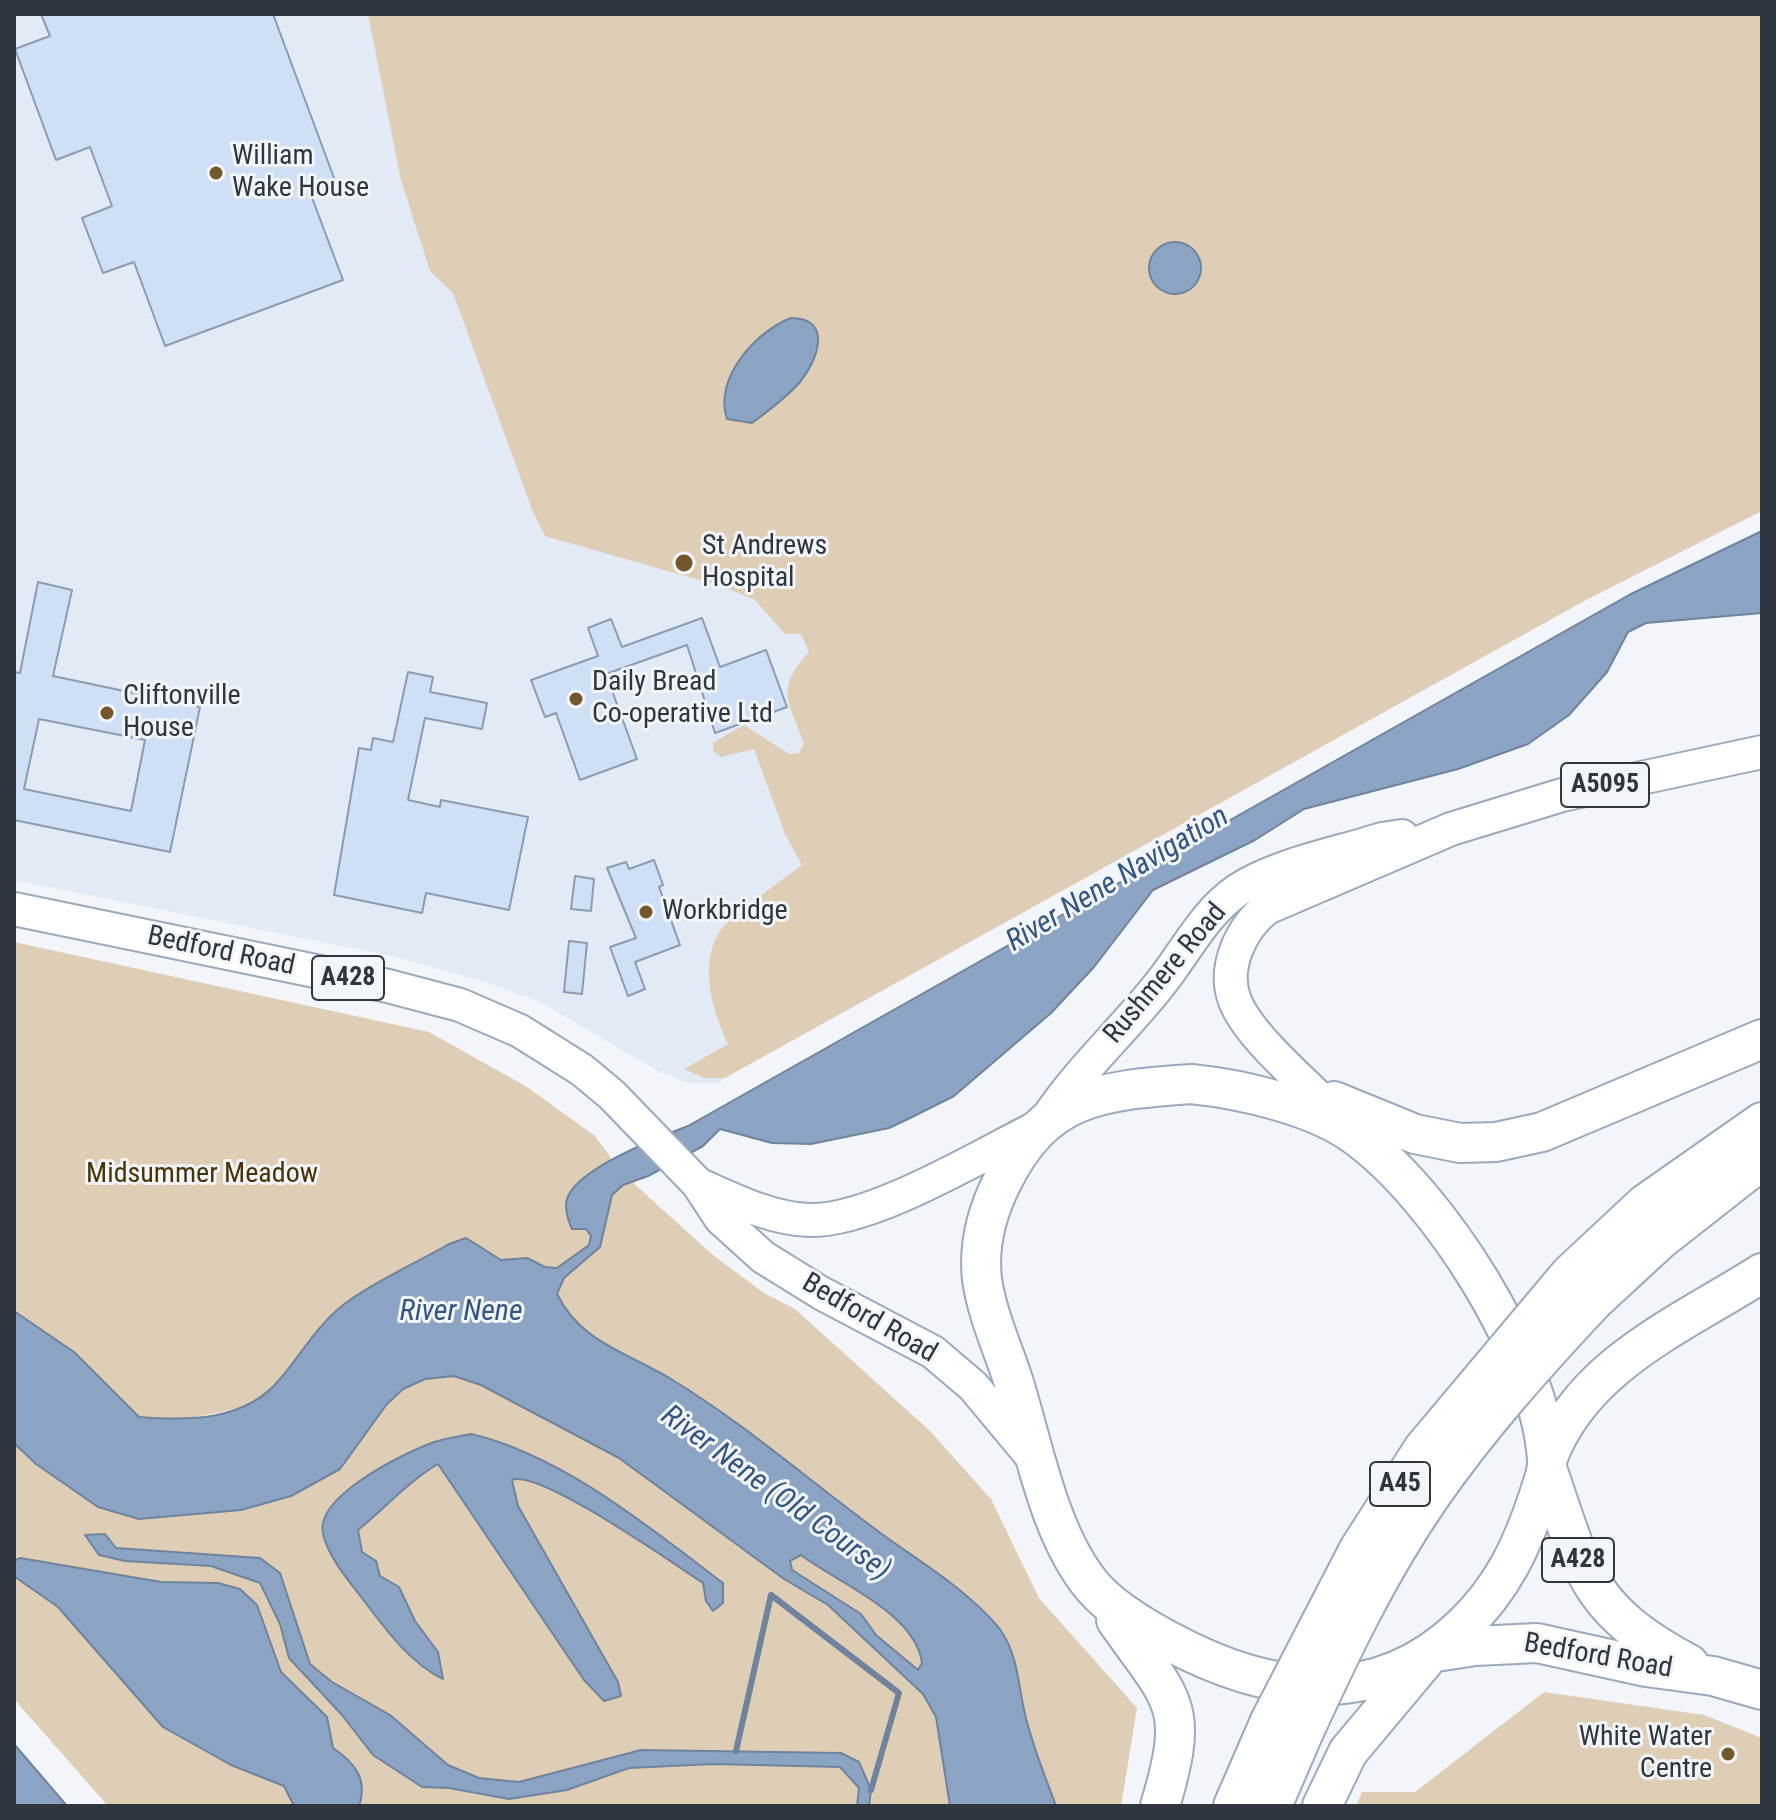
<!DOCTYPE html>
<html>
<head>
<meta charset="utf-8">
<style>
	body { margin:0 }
	#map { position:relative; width:1776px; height:1820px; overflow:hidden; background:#f2f6fa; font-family:"Roboto Condensed",sans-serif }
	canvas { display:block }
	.frame { position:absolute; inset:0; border:16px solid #2f363e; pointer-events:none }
</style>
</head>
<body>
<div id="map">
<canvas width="1776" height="1820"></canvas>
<div class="frame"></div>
</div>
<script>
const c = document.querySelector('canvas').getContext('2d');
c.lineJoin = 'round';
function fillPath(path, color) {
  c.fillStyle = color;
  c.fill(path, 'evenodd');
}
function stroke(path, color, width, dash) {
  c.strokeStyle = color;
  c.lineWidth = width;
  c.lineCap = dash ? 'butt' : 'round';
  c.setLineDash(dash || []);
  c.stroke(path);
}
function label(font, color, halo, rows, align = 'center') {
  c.font = font + ' "Roboto Condensed",sans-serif';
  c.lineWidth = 6;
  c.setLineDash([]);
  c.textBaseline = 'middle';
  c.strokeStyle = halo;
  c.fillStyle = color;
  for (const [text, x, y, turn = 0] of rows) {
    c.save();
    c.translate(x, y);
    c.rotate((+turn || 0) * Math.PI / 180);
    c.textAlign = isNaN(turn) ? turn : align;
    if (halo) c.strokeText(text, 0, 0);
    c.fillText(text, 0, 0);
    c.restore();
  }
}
const built = new Path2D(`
	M 14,14 L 1762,14 L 863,924 L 720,1083 L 689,1083 L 660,1072 L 538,1001 L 482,981 L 396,957 L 14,880 Z`);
const green = new Path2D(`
	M 368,14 L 1762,14 L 1762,511 L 1586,600 L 725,1078 L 704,1078 L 684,1069 L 728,1044 C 713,1012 698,965 720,931 C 728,918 785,878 802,865 L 785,834 L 754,749 L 721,757 L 714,752 L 713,743 L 744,725 L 789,754 L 799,753 L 804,743 C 788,699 775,690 809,652 L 801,634 L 785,634 L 755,600 L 724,587 L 545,536 L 533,512 L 453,293 L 430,271 L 401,180 Z
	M 14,942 L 429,1032 L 527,1087 L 595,1136 L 621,1172 L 713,1255 L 764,1293 L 795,1309 L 929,1430 L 991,1499 L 1039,1598 L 1137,1708 L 1121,1806 L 108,1806 L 14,1699 L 14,1443 L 36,1464 L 98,1507 L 340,1469 L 387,1404 L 403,1389 L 425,1379 L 454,1376 L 566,1268 L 545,1267 L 527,1258 L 501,1260 L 487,1252 L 310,1338 L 279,1381 L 251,1406 L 180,1420 L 139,1417 L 74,1352 L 14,1311 Z
	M 1544,1692 L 1704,1715 L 1762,1738 L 1762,1806 L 1356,1806 L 1362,1792 L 1415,1792 Z`);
const water = new Path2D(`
	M1149 268a26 26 0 1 1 52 0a26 26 0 1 1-52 0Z
	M 791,318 C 833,318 818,360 800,382 C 786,398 768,411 752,423 L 727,419 C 713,379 756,331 791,318 Z
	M 1762,531 L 1762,613 L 1646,623 L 1628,632 L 1607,672 L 1569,715 L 1528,744 L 1458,769 L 1304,809 L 1255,840 L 1153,890 L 1094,967 L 1051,1013 L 954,1096 L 908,1119 L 889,1128 L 811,1144 L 772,1143 L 720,1129 L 703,1146 L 648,1176 L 623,1185 L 612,1195 L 600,1247 L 564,1278 L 557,1294 C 580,1342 628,1353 671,1379 C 747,1425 814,1485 886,1537 C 924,1564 968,1591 999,1628 C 1018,1653 1018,1685 1025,1714 C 1032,1745 1045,1776 1056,1806 L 950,1806 L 936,1717 L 923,1694 L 828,1605 L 784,1579 L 619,1458 L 481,1385 L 454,1376 L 425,1379 L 403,1389 L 387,1404 L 340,1469 L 291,1496 L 241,1510 L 139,1519 L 98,1507 L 36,1464 L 14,1443 L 14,1311 L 74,1352 L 139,1417 C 189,1421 246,1421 280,1379 C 299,1357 312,1333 334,1313 C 357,1290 418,1262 449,1244 L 466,1238 L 501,1260 L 527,1258 L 545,1267 L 557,1268 L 589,1245 L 591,1236 L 586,1229 L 572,1229 C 568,1220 564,1209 567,1199 C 576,1169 659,1137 688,1126 L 1629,595 ZM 801,1555 C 836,1582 916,1613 922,1663 L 918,1670 L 876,1635 L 861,1614 L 792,1570 L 790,1561 Z
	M 471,1434 C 562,1455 650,1528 723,1583 L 723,1603 L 713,1611 L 706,1601 L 703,1583 C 674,1564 538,1468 512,1480 L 518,1506 L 618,1682 L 621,1696 L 604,1701 L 584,1680 L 438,1464 C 409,1481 385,1508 358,1530 L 362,1552 L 376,1561 L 380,1576 L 399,1587 L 415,1621 L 438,1652 L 443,1679 C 410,1663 387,1631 365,1602 C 350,1582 329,1559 323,1534 C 314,1497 401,1455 429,1444 C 442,1438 458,1437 471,1434 Z
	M 105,1534 L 116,1548 L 260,1558 L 280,1573 L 310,1664 L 332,1682 L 390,1715 L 448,1765 L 479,1778 L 519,1782 L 641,1750 L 841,1753 L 859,1762 L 871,1790 L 869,1806 L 857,1806 L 859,1788 L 840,1767 L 713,1764 L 629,1768 L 567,1790 L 509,1799 L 449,1788 L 422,1787 L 373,1755 L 342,1715 L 289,1658 L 280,1624 L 260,1583 L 211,1566 L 125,1561 L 99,1555 L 85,1535 Z
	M 20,1558 L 161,1582 L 218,1583 L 240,1589 L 257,1605 L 281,1672 L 327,1717 L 333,1748 C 355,1763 368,1779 359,1806 L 294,1806 L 284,1786 L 231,1765 L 163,1727 L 58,1607 L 15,1577 L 14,1561 Z
	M 14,1744 L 67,1806 L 14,1806 Z`);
const stream = new Path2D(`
	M 736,1751 L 771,1595 L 899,1693 L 871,1790`);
const building = new Path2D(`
	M 41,14 L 273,14 L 337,186 L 311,195 L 343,280 L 165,346 L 134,262 L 103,273 L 82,218 L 112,206 L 90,147 L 56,160 L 15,49 L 50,36 Z
	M 38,582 L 72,590 L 53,676 L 200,707 L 170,852 L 14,820 L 14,672 L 20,673 ZM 39,719 L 145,740 L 131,811 L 24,789 Z
	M 702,618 L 720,667 L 766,650 L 787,707 L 715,733 L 687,645 L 606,674 L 637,759 L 580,780 L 556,713 L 545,717 L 531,680 L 598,656 L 588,628 L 611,619 L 622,647 Z
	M 408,672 L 433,677 L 430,692 L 487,703 L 482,729 L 425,718 L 408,800 L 440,807 L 441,800 L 528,817 L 509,910 L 426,893 L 422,913 L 334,895 L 359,748 L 371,750 L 373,738 L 393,742 Z
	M 654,860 L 663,885 L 659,887 L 680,945 L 635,962 L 645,989 L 628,996 L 610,947 L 636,938 L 607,868 L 626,862 L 629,869 Z
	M 575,876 L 594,879 L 591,911 L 571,909 Z
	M 569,941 L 587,943 L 582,994 L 564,992 Z`);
const major = new Path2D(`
	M 14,909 L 388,986 L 460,1005 L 520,1031 L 582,1070 L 612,1095 L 698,1184 L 721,1219 L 763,1257 L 821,1293 L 933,1352 L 973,1386 L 1033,1458
	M 1046,1120 C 1079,1070 1123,1031 1160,984 C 1185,953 1204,913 1238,890 C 1275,865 1339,853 1382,839 L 1402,836
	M 1345,1125 C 1315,1090 1251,1041 1235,1001 C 1222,968 1241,928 1267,908 L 1451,829 L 1562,795 L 1762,752
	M 698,1184 C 734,1200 771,1219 810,1220 C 871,1222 981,1155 1038,1127`);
const highway = new Path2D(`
	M 1191,1084 C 1241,1089 1316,1106 1356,1136 C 1439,1196 1541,1356 1547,1460 C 1548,1471 1542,1484 1539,1495 C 1522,1547 1502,1589 1462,1627 C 1374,1711 1266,1694 1167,1640 C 1141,1626 1112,1609 1093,1587 C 1049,1535 1034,1447 1014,1383 C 1003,1348 987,1315 982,1279 C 978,1244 987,1212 1002,1182 C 1046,1093 1102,1091 1191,1084 Z
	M 1334,1101 L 1415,1134 L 1460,1143 L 1496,1142 L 1542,1132 L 1762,1039
	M 1570,1274 L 1645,1204 L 1762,1122
	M 1595,1300 L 1660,1240 L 1762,1160
	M 1547,1460 C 1581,1365 1682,1324 1762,1273
	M 1547,1468 C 1582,1571 1587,1610 1689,1664
	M 1116,1620 C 1173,1702 1191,1703 1160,1806
	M 1436,1652 L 1475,1646 L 1537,1643 L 1646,1667 L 1713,1676 L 1762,1690
	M 1233,1806 L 1270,1721
	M 1272,1806 L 1303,1734
	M 1322,1806 L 1348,1752 L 1425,1660`);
const highwayBridge = new Path2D(`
	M 1270,1721 L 1359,1549 L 1423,1449 L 1570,1274
	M 1303,1734 C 1340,1653 1379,1571 1430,1497 C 1479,1426 1536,1363 1595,1300`);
const markers = [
	[216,173,8,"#735629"],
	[684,563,10,"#735629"],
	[576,699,8,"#735629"],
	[107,713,8,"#735629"],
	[646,912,8,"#735629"],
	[1728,1754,8,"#735629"]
];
const shields = [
	[1605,785,88],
	[348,978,72],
	[1400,1484,60],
	[1578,1560,72]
];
const shieldNames = [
	["A5095",1605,785],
	["A428",348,978],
	["A45",1400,1484],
	["A428",1578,1560]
];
const poiNames = [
	["William",232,157],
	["Wake House",232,189],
	["St Andrews",702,547],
	["Hospital",702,579],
	["Daily Bread",592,683],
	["Co-operative Ltd",592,715],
	["Cliftonville",123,697],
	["House",123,729],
	["Workbridge",662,912],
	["White Water",1712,1738,"right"],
	["Centre",1712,1770,"right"]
];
const streetNames = [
	["Bedford Road",221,952,12],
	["Rushmere Road",1166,974,-50],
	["Bedford Road",869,1319,30],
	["Bedford Road",1598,1657,10]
];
const parkNames = [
	["Midsummer Meadow",202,1175]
];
const waterNames = [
	["River Nene Navigation",1118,880,-31],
	["River Nene",461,1312],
	["River Nene (Old Course)",775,1494,36]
];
fillPath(built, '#e1eaf5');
fillPath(green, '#dfceb6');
fillPath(water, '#8ba4c4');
stroke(water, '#6f839c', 2);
stroke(stream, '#6f839c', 6);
fillPath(building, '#cfdff5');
stroke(building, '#8c9cb0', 2);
stroke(major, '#9aa9be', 36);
stroke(highway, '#9aa9be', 42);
stroke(major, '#fff', 32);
stroke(highway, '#fff', 38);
stroke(highwayBridge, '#9aa9be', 42, []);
stroke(highwayBridge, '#fff', 38);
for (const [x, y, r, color] of markers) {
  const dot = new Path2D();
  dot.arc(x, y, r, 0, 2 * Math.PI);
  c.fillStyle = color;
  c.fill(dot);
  stroke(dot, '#f2f6fa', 3);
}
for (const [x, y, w] of shields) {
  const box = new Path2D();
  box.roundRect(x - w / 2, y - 22, w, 44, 6);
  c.fillStyle = '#f2f6fa';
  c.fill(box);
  stroke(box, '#2f363e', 2);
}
label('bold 26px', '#2f363e', null, shieldNames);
label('28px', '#2f363e', '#f2f6fa', poiNames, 'left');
label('28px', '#2f363e', '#f2f6fa', streetNames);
label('28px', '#4b3203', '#f2f6fa', parkNames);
label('italic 30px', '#325583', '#f2f6fa', waterNames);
</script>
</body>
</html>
